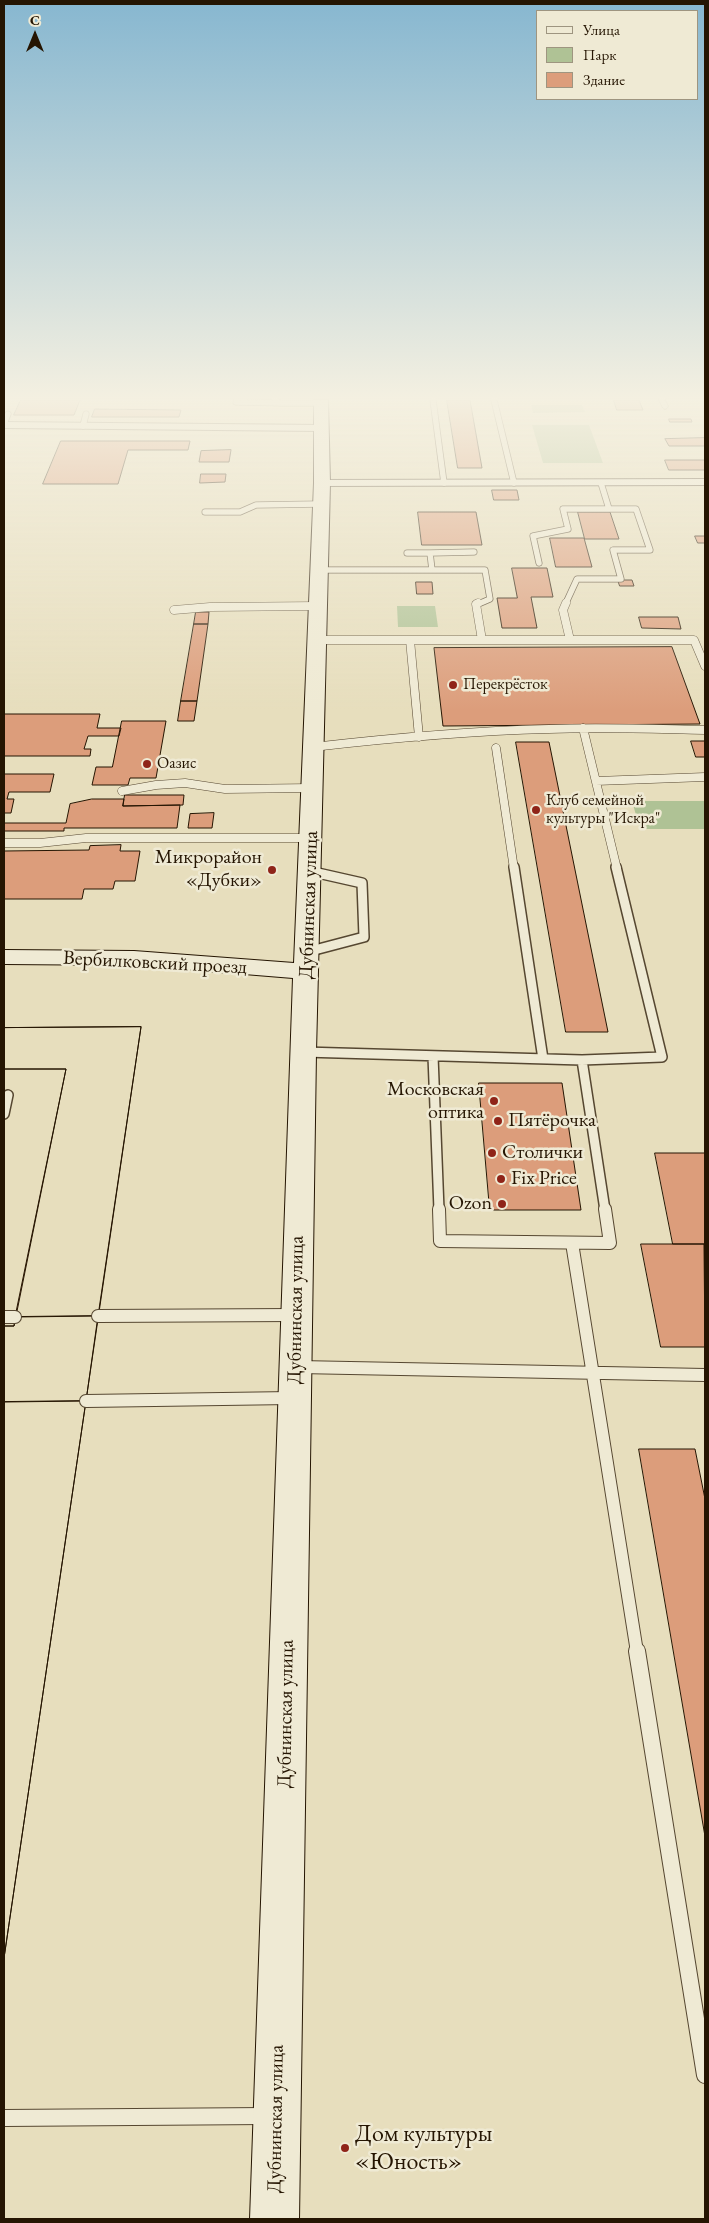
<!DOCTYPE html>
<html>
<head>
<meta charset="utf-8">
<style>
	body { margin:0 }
	#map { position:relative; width:709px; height:2223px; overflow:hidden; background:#e7debd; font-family:"EB Garamond",serif }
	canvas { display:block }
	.frame { position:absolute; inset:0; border:5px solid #251502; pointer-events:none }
	.legend { position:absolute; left:536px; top:10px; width:162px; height:90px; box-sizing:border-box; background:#efead4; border:1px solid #9e9580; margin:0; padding:6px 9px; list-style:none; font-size:15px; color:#251502 }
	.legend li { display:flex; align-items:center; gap:10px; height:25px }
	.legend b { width:25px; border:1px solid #9e9580 }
	.north { position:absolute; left:10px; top:10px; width:50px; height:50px; -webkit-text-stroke:4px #efead4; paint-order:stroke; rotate:0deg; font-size:14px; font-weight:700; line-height:20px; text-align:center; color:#251502 }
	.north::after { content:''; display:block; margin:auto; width:18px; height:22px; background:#251502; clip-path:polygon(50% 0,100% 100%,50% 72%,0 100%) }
</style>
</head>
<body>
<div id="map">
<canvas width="709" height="2223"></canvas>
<div class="frame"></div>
<ul class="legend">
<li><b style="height:6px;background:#efead4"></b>Улица</li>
<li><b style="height:14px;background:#afc295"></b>Парк</li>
<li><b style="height:14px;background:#dc9d7b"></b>Здание</li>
</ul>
<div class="north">С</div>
</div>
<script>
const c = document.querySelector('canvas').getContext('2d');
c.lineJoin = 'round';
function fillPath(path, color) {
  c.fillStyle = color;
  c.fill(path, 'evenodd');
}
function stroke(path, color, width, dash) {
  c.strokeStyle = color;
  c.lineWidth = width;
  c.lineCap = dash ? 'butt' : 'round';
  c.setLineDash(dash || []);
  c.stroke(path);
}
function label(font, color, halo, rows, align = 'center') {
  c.font = font + ' "EB Garamond",serif';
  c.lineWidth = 5;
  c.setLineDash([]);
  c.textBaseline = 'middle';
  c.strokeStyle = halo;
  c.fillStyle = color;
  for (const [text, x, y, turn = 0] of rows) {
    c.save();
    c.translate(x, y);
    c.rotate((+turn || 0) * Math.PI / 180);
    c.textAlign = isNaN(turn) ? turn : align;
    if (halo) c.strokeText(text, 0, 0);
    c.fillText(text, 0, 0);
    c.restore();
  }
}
const green = new Path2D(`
	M 531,405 L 582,405 L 585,412 L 533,413 Z
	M 532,425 L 589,425 L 603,463 L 543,463 Z
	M 397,606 L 435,606 L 438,627 L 398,627 Z
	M 632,801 L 705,801 L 705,829 L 640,829 Z`);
const building = new Path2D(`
	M 21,400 L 80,400 L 74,415 L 14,415 Z
	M 447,400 L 470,400 L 482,468 L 458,468 Z
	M 614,400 L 639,400 L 643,410 L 617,410 Z
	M 95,409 L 181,410 L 179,417 L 92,417 Z
	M 669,419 L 691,419 L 692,422 L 670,422 Z
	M 705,438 L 705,446 L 669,446 L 665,439 Z
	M 61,441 L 190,441 L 188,450 L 128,450 L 118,484 L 43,484 Z
	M 231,450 L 229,462 L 199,462 L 201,451 Z
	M 665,460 L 705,460 L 705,470 L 669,470 Z
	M 201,474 L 226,474 L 225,482 L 200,483 Z
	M 492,490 L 517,490 L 519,500 L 494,500 Z
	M 418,512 L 476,512 L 482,545 L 422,545 Z
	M 578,512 L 610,512 L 619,539 L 585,539 Z
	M 695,536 L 705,536 L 705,543 L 698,543 Z
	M 550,538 L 584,538 L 592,567 L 556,567 Z
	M 512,568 L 547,568 L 553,597 L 531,597 L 537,628 L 502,628 L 497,598 L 517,598 Z
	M 618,580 L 632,580 L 634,586 L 620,586 Z
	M 416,582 L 432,582 L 433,594 L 417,594 Z
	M 196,612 L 209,612 L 208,624 L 194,624 Z
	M 639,617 L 678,617 L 681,629 L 642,628 Z
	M 194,624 L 208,624 L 197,701 L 181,701 Z
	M 672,647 L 700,724 L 443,726 L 434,648 Z
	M 181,701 L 197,701 L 194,721 L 178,721 Z
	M 4,714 L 100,714 L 97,728 L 121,728 L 119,736 L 88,736 L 84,749 L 91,749 L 90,756 L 4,756 Z
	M 122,721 L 166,721 L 156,778 L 130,778 L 128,785 L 92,785 L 96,767 L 112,767 Z
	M 691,741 L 705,741 L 705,757 L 696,757 Z
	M 516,742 L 549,742 L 608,1032 L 566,1032 Z
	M 4,774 L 54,774 L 50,792 L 9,792 L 7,799 L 14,799 L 11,813 L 4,813 Z
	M 125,795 L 184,795 L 183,805 L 123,806 Z
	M 92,799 L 124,799 L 123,806 L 180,805 L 177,828 L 64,828 L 64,831 L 4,831 L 4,823 L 66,823 L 70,804 Z
	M 214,813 L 212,828 L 188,828 L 190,814 Z
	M 121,845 L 120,851 L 140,851 L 135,881 L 115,881 L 113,889 L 84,889 L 82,899 L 4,899 L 4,851 L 89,850 L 90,846 Z
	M 141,1027 L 4,1958 L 4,1326 L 14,1326 L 66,1069 L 4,1069 L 4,1028 Z
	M 141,1027 L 98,1316 L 15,1317 L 66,1069 L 4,1069 L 4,1028 Z
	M 479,1083 L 562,1083 L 581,1210 L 490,1210 Z
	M 655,1153 L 705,1153 L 705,1244 L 673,1244 Z
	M 641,1244 L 704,1244 L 705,1347 L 661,1347 Z
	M 98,1316 L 86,1401 L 4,1402 L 4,1326 L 14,1326 L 15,1317 Z
	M 86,1401 L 4,1958 L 4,1402 Z
	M 639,1449 L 695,1449 L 705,1499 L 705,1836 Z`);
const laneFar4 = new Path2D(`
	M 275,400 L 280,403 L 321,403
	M 433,400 L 444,483
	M 494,400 L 514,483
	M 662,400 L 665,406
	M 236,402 L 280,403
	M 4,424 L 8,414
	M 83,426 L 86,414
	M 205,512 L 240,512 L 256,505 L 320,504
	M 407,553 L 430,553
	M 539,563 L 533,536 L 568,529 L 563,509 L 609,509
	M 318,570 L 485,570 L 490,599 L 476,605
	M 432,570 L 430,553 L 474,552
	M 565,605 L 577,579 L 621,579 L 613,550 L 650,550 L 636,509 L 609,509 L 601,483`);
const laneFar3 = new Path2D(`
	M 478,603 L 476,604 L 482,640
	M 566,603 L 563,610 L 570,640
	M 174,610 L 210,607 L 317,606
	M 316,640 L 694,640 L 705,666
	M 410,640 L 419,737
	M 583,728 L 617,869
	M 313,747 C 391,738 470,731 549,729 C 601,727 653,729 705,730
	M 496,748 L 514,869
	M 596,781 L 705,777
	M 122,791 L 156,785 L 185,783 L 225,789 L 312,788
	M 4,843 L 40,843 L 86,838 L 310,838`);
const laneFar2 = new Path2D(`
	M 514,867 L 543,1059
	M 307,952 L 364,937 L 362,883 L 309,871
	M 304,1052 L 582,1060 L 662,1057 L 616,867
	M 433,1056 L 439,1210
	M 582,1060 L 605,1210
	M 4,1114 L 8,1095`);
const laneFar1 = new Path2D(`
	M 439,1209 L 440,1241 L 610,1243 L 605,1209
	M 572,1243 L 637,1652
	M 98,1316 L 293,1315
	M 4,1317 L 15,1317
	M 299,1367 L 705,1375
	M 86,1401 L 291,1398`);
const lane = new Path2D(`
	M 637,1651 L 705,2075
	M 4,2118 L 265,2116`);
const street = new Path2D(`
	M 4,422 L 322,425 L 327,428 L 322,431 L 4,428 Z
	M 705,479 L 705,485 L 322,486 L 316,483 L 322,480 Z`);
const secondary = new Path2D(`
	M 314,400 L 328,400 L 330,483 L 316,1052 L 299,2219 L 250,2219 L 293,978 L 134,965 L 4,964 L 4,950 L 134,951 L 294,963 L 314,483 Z`);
const markers = [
	[453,685,5,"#8f2418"],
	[147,764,5,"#8f2418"],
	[536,810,5,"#8f2418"],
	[272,870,5,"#8f2418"],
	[494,1101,5,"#8f2418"],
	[498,1121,5,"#8f2418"],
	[492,1153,5,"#8f2418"],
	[501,1179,5,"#8f2418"],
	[502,1204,5,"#8f2418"],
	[345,2148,5,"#8f2418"]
];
const farPoinames = [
	["Перекрёсток",463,685],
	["Оазис",157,764],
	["Клуб семейной",546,801],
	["культуры \"Искра\"",546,819]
];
const poiNames = [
	["Микрорайон",262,858],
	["«Дубки»",262,881],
	["Московская",484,1090],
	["оптика",484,1113],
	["Пятёрочка",508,1121,"left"],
	["Столички",502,1153,"left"],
	["Fix Price",511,1179,"left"],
	["Ozon",492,1204]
];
const streetNames = [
	["Дубнинская улица",309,905,-88],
	["Вербилковский проезд",155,963,3],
	["Дубнинская улица",296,1310,-89],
	["Дубнинская улица",286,1714,-89],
	["Дубнинская улица",276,2119,-89]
];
const nearPoinames = [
	["Дом культуры",355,2134],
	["«Юность»",355,2162]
];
fillPath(green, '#afc295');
fillPath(building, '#dc9d7b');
stroke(building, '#251502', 1);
stroke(laneFar4, '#564731', 7);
stroke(laneFar3, '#564731', 9);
stroke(laneFar2, '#564731', 12);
stroke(laneFar1, '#564731', 14);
stroke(lane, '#564731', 18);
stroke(street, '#564731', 2);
stroke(secondary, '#251502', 2);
stroke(laneFar4, '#efead4', 5.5);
stroke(laneFar3, '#efead4', 8);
stroke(laneFar2, '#efead4', 9);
stroke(laneFar1, '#efead4', 12);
stroke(lane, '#efead4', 16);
fillPath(street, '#efead4');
fillPath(secondary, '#efead4');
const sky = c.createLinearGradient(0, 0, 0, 711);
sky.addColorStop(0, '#87b7d0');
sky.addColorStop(0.56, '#f4f0e1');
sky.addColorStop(1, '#f4f0e100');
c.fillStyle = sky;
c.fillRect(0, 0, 709, 711);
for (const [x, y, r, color] of markers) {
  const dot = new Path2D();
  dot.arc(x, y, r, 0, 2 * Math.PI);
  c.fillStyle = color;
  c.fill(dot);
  stroke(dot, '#efead4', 2);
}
label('16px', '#251502', '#efead4', farPoinames, 'left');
label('20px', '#251502', '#efead4', poiNames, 'right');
label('20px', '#251502', '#efead4', streetNames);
label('24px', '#251502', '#efead4', nearPoinames, 'left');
</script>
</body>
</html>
